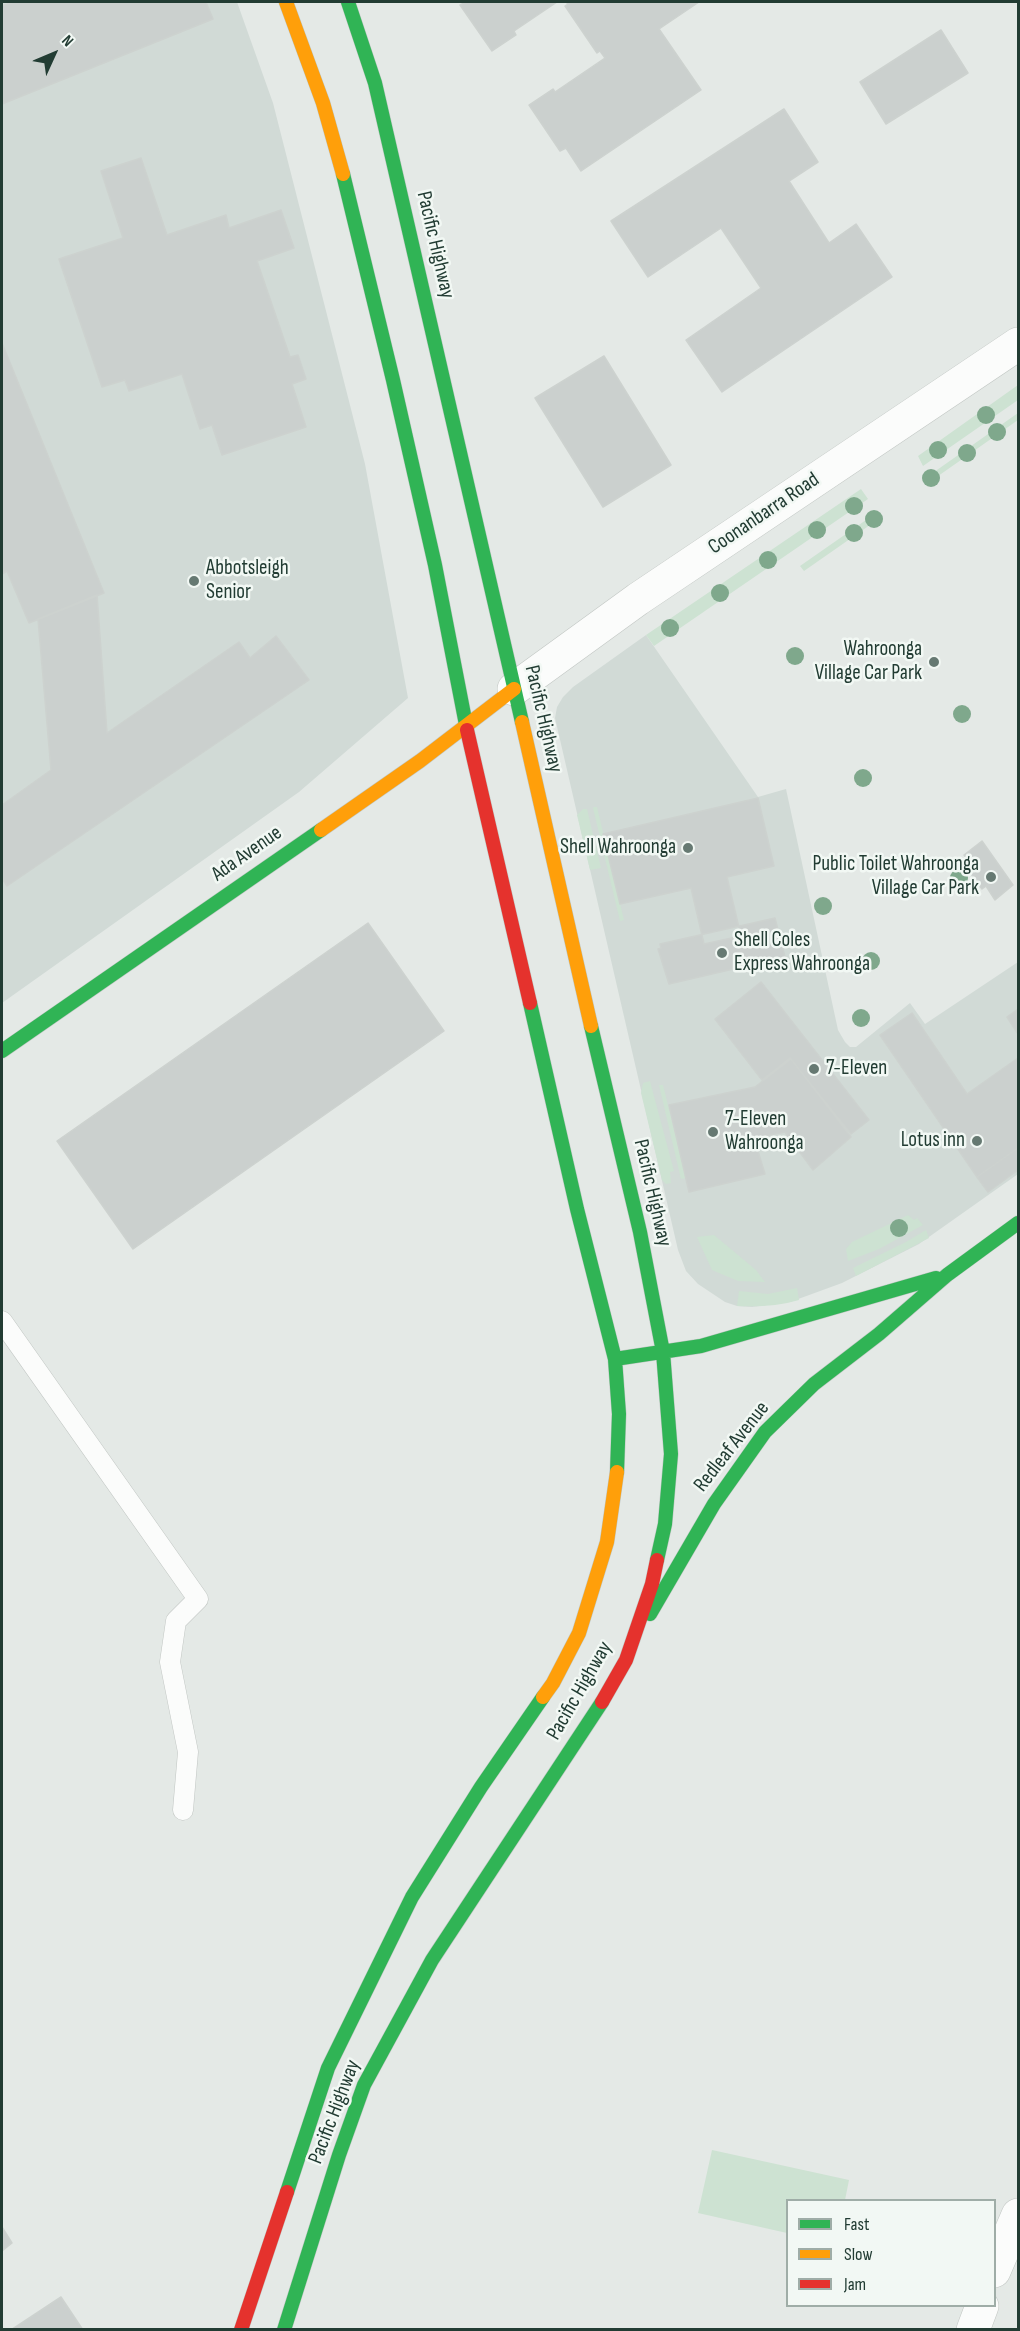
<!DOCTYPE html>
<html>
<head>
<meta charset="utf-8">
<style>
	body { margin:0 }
	#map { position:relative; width:1020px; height:2331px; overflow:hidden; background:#e4e9e6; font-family:"Sofia Sans Condensed",sans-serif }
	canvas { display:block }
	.frame { position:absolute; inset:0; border:3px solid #223c33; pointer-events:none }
	.legend { position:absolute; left:786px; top:2199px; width:210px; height:108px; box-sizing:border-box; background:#f2f8f4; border:2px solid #9fada7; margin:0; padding:8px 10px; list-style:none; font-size:18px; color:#223c33 }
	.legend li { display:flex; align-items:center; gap:12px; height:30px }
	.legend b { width:30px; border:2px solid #9fada7 }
	.north { position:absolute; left:24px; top:24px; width:60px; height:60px; -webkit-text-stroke:4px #f2f8f4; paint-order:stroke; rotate:46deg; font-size:16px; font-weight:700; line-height:24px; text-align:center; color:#223c33 }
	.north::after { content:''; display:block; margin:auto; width:21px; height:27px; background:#223c33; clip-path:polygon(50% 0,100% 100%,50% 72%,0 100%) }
</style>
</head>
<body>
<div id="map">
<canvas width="1020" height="2331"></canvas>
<div class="frame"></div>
<ul class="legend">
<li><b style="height:8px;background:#30b455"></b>Fast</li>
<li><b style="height:8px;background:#ff9f0a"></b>Slow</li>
<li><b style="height:8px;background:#e5322d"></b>Jam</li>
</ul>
<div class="north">N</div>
</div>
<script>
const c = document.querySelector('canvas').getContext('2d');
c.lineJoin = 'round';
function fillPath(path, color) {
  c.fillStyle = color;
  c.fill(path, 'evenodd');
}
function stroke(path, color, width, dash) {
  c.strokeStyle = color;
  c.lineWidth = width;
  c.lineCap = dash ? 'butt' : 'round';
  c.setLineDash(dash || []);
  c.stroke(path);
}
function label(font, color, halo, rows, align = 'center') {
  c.font = font + ' "Sofia Sans Condensed",sans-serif';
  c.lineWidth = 5;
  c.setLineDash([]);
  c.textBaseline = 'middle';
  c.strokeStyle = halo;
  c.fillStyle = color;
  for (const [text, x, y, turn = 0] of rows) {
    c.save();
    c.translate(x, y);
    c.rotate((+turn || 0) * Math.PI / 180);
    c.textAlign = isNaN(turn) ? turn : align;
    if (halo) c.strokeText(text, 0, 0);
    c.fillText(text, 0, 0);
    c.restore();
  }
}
const built = new Path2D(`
	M 2,2 L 237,2 L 273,103 L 365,464 L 408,698 L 299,792 L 2,1003 Z
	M 646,635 L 758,797 L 786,789 L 838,1030 L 845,1042 L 850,1047 L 856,1047 L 910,1003 L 925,1024 L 1018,962 L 1018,1174 L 919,1244 L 842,1283 L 790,1302 L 752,1307 L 737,1306 L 725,1302 L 698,1284 L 686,1271 L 678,1250 L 555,718 L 557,707 L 563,697 L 573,687 Z`);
const green = new Path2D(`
	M 1018,385 L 1018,400 L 923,466 L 918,456 Z
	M 1018,413 L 1018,420 L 931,481 L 927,477 Z
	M 861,489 L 868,499 L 654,646 L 646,635 Z
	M 876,513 L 880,518 L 804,571 L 800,566 Z
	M 594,807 L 597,807 L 624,920 L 620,921 L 593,808 Z
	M 583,809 L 587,809 L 601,868 L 590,870 L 577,815 Z
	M 650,1081 L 674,1171 L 670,1172 L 671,1183 L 666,1184 L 662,1180 L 641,1093 L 643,1083 Z
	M 659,1085 L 663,1085 L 686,1178 L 681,1179 Z
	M 908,1215 L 914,1220 L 917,1218 L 923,1225 L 879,1249 L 848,1261 L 846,1249 L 852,1242 Z
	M 926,1230 L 929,1238 L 856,1276 L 853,1268 L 906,1242 Z
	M 714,1235 L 756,1270 L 765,1282 L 738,1281 L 712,1270 L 697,1237 Z
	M 797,1288 L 799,1300 C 779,1306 758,1307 737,1306 L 739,1291 L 768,1294 Z
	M 712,2150 L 849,2180 L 845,2200 L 788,2200 L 787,2233 L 698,2213 Z`);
const building = new Path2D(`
	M 13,2 L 206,2 L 213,19 L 2,104 L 2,6 Z
	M 466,2 L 557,2 L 514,31 L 516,35 L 492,51 L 460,5 Z
	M 566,2 L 699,2 L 659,29 L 701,90 L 581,171 L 566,148 L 560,151 L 529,105 L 553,89 L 555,92 L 605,58 L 600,51 L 597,53 L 565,6 L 568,4 Z
	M 941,30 L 968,73 L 886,124 L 860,82 Z
	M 784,109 L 818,162 L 789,181 L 829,243 L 856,224 L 892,277 L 722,392 L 686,340 L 761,288 L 721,228 L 648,277 L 611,221 Z
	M 141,158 L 167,235 L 226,215 L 229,228 L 281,210 L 294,248 L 257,261 L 290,357 L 298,355 L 306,379 L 292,384 L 306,427 L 222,455 L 212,425 L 200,429 L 182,374 L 129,391 L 125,380 L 102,387 L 59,259 L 123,238 L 101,171 Z
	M 2,343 L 104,593 L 29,623 L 7,571 L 2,574 Z
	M 604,356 L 671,465 L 603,507 L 535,398 Z
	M 97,595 L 107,733 L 239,642 L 250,658 L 276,636 L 309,680 L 7,886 L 2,878 L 2,805 L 51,770 L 38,619 Z
	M 758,798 L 774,866 L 727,877 L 741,936 L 704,944 L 691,888 L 620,904 L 603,834 Z
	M 982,841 L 1013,885 L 995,900 L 986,886 L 982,889 L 968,870 L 973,866 L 964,855 Z
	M 775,918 L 785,957 L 669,984 L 658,949 L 661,948 L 660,944 Z
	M 368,923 L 444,1031 L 133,1249 L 57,1141 Z
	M 761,982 L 869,1120 L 851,1134 L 790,1058 L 762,1080 L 715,1019 Z
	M 1018,1009 L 1018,1034 L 1007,1017 Z
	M 912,1013 L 967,1094 L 1018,1058 L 1018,1148 L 977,1177 L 880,1035 Z
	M 791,1059 L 851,1137 L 813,1170 L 785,1132 L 754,1138 L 765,1174 L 689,1192 L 669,1105 L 755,1087 Z
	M 1018,1148 L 1018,1170 L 988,1192 L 977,1177 Z
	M 2,2227 L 12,2243 L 2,2251 Z
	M 61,2297 L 83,2330 L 11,2330 Z`);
const lane = new Path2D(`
	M 2,1321 L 198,1599 L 176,1621 L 170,1662 L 188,1752 L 183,1810`);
const street = new Path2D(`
	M 514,689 L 638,599 L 1018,344
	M 994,2271 L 1018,2215
	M 973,2330 L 982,2306`);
const fast = new Path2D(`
	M 348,2 L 375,83 L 522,722
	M 343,174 L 393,380 L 435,565 L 467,730
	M 530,1003 L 577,1209 L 615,1359 L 619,1414 L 617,1472
	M 591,1026 L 640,1232 L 663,1352 L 671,1454 L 665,1524 L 657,1560
	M 2,1051 L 321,830
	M 615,1359 L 701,1346 L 936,1278
	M 650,1614 L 714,1504 L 765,1432 L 814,1384 L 879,1334 L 947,1275 L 1018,1223
	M 287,2192 L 328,2068 L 412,1897 L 481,1787 L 543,1697
	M 284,2330 L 339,2155 L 364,2085 L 432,1960 L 602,1702`);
const slow = new Path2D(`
	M 286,2 L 323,103 L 343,174
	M 522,722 L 591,1026
	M 321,830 L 420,761 L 514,689
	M 543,1697 L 553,1683 L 579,1633 L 607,1542 L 617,1472`);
const jam = new Path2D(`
	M 467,730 L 530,1003
	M 602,1702 L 626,1660 L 652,1584 L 657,1560
	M 241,2330 L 287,2192`);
const trees = [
	[986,415],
	[997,432],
	[938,450],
	[967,453],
	[931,478],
	[854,506],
	[874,519],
	[817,530],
	[854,533],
	[768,560],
	[720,593],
	[670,628],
	[795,656],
	[962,714],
	[863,778],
	[959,878],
	[823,906],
	[871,961],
	[861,1018],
	[899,1228]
];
const markers = [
	[194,581,6,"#667972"],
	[934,662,6,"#667972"],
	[688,848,6,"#667972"],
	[991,877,6,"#667972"],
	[722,953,6,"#667972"],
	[814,1069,6,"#667972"],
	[713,1132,6,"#667972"],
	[977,1141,6,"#667972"]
];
const streetNames = [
	["Pacific Highway",435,245,77],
	["Coonanbarra Road",764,514,-34],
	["Pacific Highway",543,719,77],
	["Ada Avenue",247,854,-35],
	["Pacific Highway",652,1193,77],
	["Redleaf Avenue",732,1447,-52],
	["Pacific Highway",580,1691,-60],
	["Pacific Highway",335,2112,-69]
];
const poiNames = [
	["Abbotsleigh",206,569],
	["Senior",206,593],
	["Wahroonga",922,650,"right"],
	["Village Car Park",922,674,"right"],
	["Shell Wahroonga",676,848,"right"],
	["Public Toilet Wahroonga",979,865,"right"],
	["Village Car Park",979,889,"right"],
	["Shell Coles",734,941],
	["Express Wahroonga",734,965],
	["7-Eleven",826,1069],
	["7-Eleven",725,1120],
	["Wahroonga",725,1144],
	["Lotus inn",965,1141,"right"]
];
fillPath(built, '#d1dad6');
fillPath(green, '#cde2d2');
fillPath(building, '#cbd0ce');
stroke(building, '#cdd2cf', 1.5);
stroke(lane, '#c1c6c3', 21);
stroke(street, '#c1c6c3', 34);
stroke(fast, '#bfc7c3', 15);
stroke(slow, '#bfc7c3', 15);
stroke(jam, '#bfc7c3', 15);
stroke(lane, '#fbfcfb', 20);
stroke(street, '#fbfcfb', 33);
stroke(fast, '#30b455', 14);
stroke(slow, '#ff9f0a', 14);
stroke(jam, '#e5322d', 14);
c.fillStyle = '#7fa88c';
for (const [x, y] of trees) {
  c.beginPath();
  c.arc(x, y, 9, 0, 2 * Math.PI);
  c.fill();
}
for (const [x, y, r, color] of markers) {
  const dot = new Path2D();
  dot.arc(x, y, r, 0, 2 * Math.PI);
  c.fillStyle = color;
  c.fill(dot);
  stroke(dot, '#f2f8f4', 2);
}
label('21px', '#223c33', '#f2f8f4', streetNames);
label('21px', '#223c33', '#f2f8f4', poiNames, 'left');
</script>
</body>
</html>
